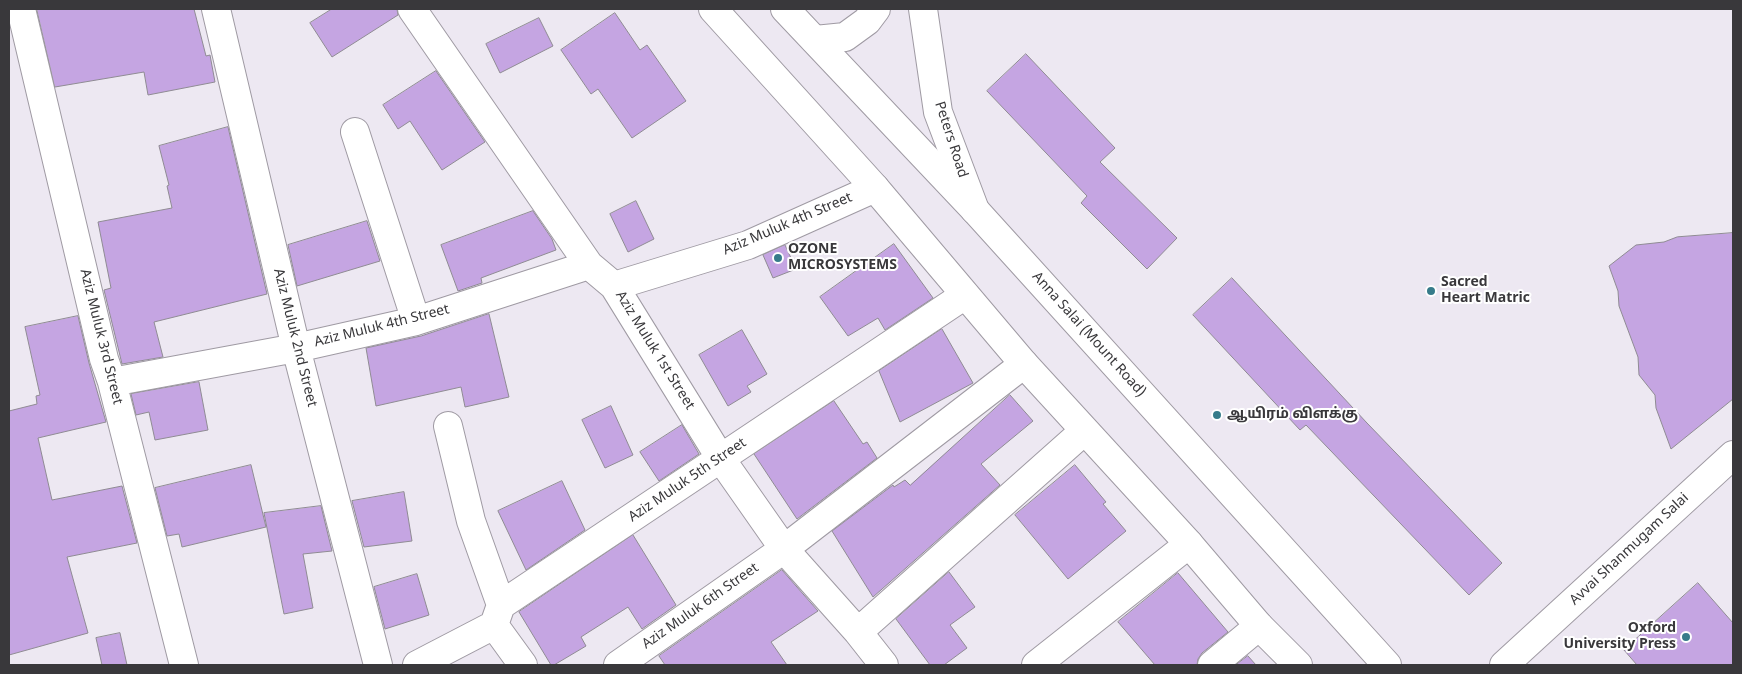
<!DOCTYPE html>
<html>
<head>
<meta charset="utf-8">
<style>
	body { margin:0 }
	#map { position:relative; width:1742px; height:674px; overflow:hidden; background:#ede8f2; font-family:Georgia,serif }
	canvas { display:block }
	.frame { position:absolute; inset:0; border:10px solid #39383b; pointer-events:none }
</style>
</head>
<body>
<div id="map">
<canvas width="1742" height="674"></canvas>
<div class="frame"></div>
</div>
<script>
const c = document.querySelector('canvas').getContext('2d');
c.lineJoin = 'round';
function fillPath(path, color) {
  c.fillStyle = color;
  c.fill(path, 'evenodd');
}
function stroke(path, color, width, dash) {
  c.strokeStyle = color;
  c.lineWidth = width;
  c.lineCap = dash ? 'butt' : 'round';
  c.setLineDash(dash || []);
  c.stroke(path);
}
function label(font, color, halo, rows, align = 'center') {
  c.font = font + ' Georgia,"Noto Sans Tamil",serif';
  c.lineWidth = 4;
  c.setLineDash([]);
  c.textBaseline = 'middle';
  c.strokeStyle = halo;
  c.fillStyle = color;
  for (const [text, x, y, turn = 0] of rows) {
    c.save();
    c.translate(x, y);
    c.rotate((+turn || 0) * Math.PI / 180);
    c.textAlign = isNaN(turn) ? turn : align;
    if (halo) c.strokeText(text, 0, 0);
    c.fillText(text, 0, 0);
    c.restore();
  }
}
const building = new Path2D(`
	M 37,9 L 194,9 L 206,56 L 210,55 L 215,82 L 148,95 L 144,72 L 55,87 Z
	M 332,9 L 397,9 L 398,15 L 332,57 L 310,23 Z
	M 615,13 L 640,50 L 647,45 L 686,101 L 632,138 L 598,89 L 591,94 L 561,50 Z
	M 539,18 L 553,46 L 500,73 L 486,44 Z
	M 1026,54 L 1115,148 L 1100,162 L 1177,238 L 1147,269 L 1081,203 L 1087,196 L 987,91 Z
	M 436,71 L 485,142 L 442,170 L 410,121 L 398,129 L 383,105 Z
	M 228,127 L 267,294 L 154,322 L 163,357 L 122,364 L 104,290 L 111,288 L 98,222 L 172,208 L 167,186 L 169,185 L 159,146 Z
	M 636,201 L 654,239 L 628,252 L 610,214 Z
	M 533,211 L 552,239 L 556,250 L 481,278 L 482,283 L 458,291 L 441,245 Z
	M 367,221 L 380,261 L 297,286 L 288,245 Z
	M 1733,233 L 1733,399 L 1671,449 L 1656,408 L 1655,395 L 1639,375 L 1638,357 L 1619,306 L 1618,291 L 1609,266 L 1636,245 L 1664,242 L 1677,237 Z
	M 894,244 L 933,298 L 885,330 L 878,318 L 848,336 L 820,297 Z
	M 785,245 L 796,269 L 773,278 L 763,255 Z
	M 1232,278 L 1367,423 L 1502,563 L 1469,595 L 1306,425 L 1300,430 L 1193,315 Z
	M 489,314 L 509,397 L 465,407 L 461,387 L 376,406 L 366,348 L 421,336 Z
	M 78,316 L 89,363 L 106,422 L 38,438 L 52,500 L 122,486 L 137,543 L 67,557 L 88,633 L 9,655 L 9,411 L 37,404 L 36,396 L 40,395 L 25,327 Z
	M 942,329 L 973,383 L 900,422 L 879,371 Z
	M 742,330 L 767,374 L 747,386 L 751,392 L 728,406 L 699,355 Z
	M 199,382 L 208,430 L 155,440 L 149,412 L 136,415 L 131,394 Z
	M 1010,395 L 1033,421 L 981,464 L 1000,485 L 873,597 L 832,531 L 893,485 L 894,487 L 905,480 L 910,485 Z
	M 834,401 L 863,444 L 867,442 L 877,458 L 797,519 L 754,454 Z
	M 611,406 L 633,455 L 605,468 L 582,420 Z
	M 682,425 L 699,454 L 659,481 L 640,452 Z
	M 251,465 L 266,527 L 182,547 L 179,534 L 167,536 L 155,488 Z
	M 1075,465 L 1106,502 L 1103,504 L 1126,531 L 1068,579 L 1015,515 Z
	M 562,481 L 585,530 L 526,570 L 498,511 Z
	M 404,492 L 412,541 L 364,547 L 352,501 Z
	M 321,506 L 332,551 L 303,554 L 313,608 L 284,614 L 264,513 Z
	M 633,535 L 676,605 L 642,629 L 628,607 L 581,637 L 586,646 L 554,665 L 551,665 L 519,612 Z
	M 782,570 L 818,611 L 771,642 L 787,665 L 665,665 L 659,656 Z
	M 949,572 L 975,607 L 950,625 L 967,648 L 944,665 L 930,665 L 896,619 Z
	M 1178,573 L 1228,632 L 1202,653 L 1198,659 L 1197,665 L 1155,665 L 1118,622 Z
	M 417,574 L 429,615 L 385,629 L 374,587 Z
	M 1698,583 L 1733,623 L 1733,665 L 1637,665 L 1624,650 Z
	M 120,633 L 127,665 L 102,665 L 96,638 Z
	M 1248,656 L 1256,665 L 1236,665 Z`);
const minor = new Path2D(`
	M 21,9 L 104,359 L 112,382 L 184,665
	M 216,9 L 296,348 L 378,665
	M 412,9 L 589,265 L 614,286 L 721,459 L 784,549 L 858,632 L 884,665
	M 355,132 L 416,321
	M 614,286 L 748,245 L 875,188
	M 112,382 L 296,348 L 416,321 L 589,265
	M 448,426 L 471,521 L 501,605
	M 494,625 L 523,665
	M 858,632 L 1084,431
	M 417,665 L 494,625 L 501,605 L 965,295
	M 618,665 L 784,549 L 1024,364
	M 1036,665 L 1189,544
	M 1212,665 L 1259,626`);
const tertiary = new Path2D(`
	M 1504,665 L 1733,455`);
const secondary = new Path2D(`
	M 923,9 L 938,112 L 975,210
	M 815,40 L 845,37 L 867,21 L 876,9`);
const primary = new Path2D(`
	M 713,9 L 875,188 L 1024,364 L 1189,544 L 1259,626 L 1298,665
	M 785,9 L 975,210 L 1387,665`);
const markers = [
	[778,258,5,"#367b8a"],
	[1431,291,5,"#367b8a"],
	[1217,415,5,"#367b8a"],
	[1686,637,5,"#367b8a"]
];
const streetNames = [
	["Peters Road",950,140,72],
	["Aziz Muluk 4th Street",788,225,-23],
	["Aziz Muluk 4th Street",382,327,-14],
	["Anna Salai (Mount Road)",1088,335,48],
	["Aziz Muluk 3rd Street",100,337,76],
	["Aziz Muluk 2nd Street",294,338,76],
	["Aziz Muluk 1st Street",654,351,58],
	["Aziz Muluk 5th Street",688,481,-34],
	["Avvai Shanmugam Salai",1630,550,-43],
	["Aziz Muluk 6th Street",701,607,-35]
];
const poiNames = [
	["OZONE",788,250],
	["MICROSYSTEMS",788,266],
	["Sacred",1441,283],
	["Heart Matric",1441,299],
	["ஆயிரம் விளக்கு",1227,415],
	["Oxford",1676,629,"right"],
	["University Press",1676,645,"right"]
];
fillPath(building, '#c5a5e2');
stroke(building, '#8f8b93', 1);
stroke(minor, '#9f9aa3', 30);
stroke(tertiary, '#9f9aa3', 30);
stroke(secondary, '#9f9aa3', 30);
stroke(primary, '#9f9aa3', 30);
stroke(minor, '#fff', 28);
stroke(tertiary, '#fff', 28);
stroke(secondary, '#fff', 28);
stroke(primary, '#fff', 28);
for (const [x, y, r, color] of markers) {
  const dot = new Path2D();
  dot.arc(x, y, r, 0, 2 * Math.PI);
  c.fillStyle = color;
  c.fill(dot);
  stroke(dot, '#fff', 2);
}
label('14px', '#39383b', '#fff', streetNames);
label('bold 14px', '#39383b', '#fff', poiNames, 'left');
</script>
</body>
</html>
